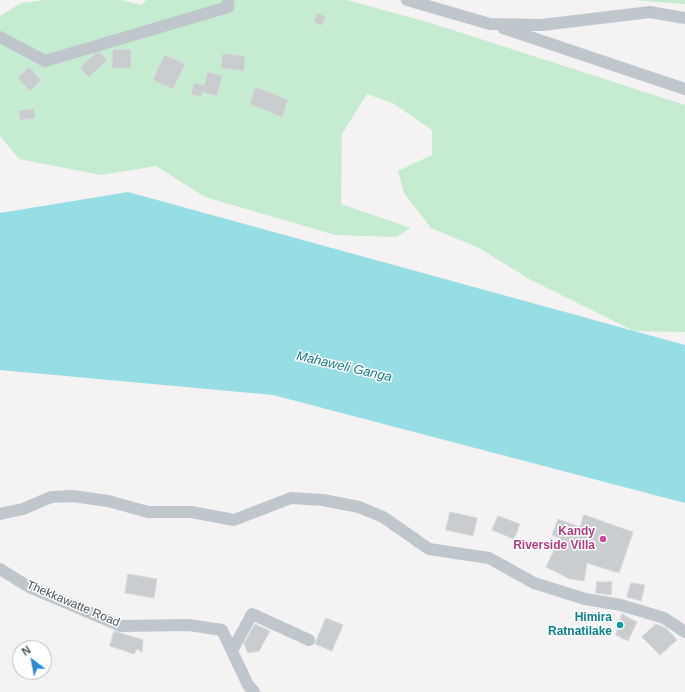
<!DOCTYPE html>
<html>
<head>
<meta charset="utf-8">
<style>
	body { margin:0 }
	#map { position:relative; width:685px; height:692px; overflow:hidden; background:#f4f2f2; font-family:Arial,sans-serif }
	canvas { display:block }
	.north { position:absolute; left:12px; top:640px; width:40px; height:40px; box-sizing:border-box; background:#fff; border:1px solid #b7bcbe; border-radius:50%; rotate:328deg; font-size:11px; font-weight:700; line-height:16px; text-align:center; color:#4b575d }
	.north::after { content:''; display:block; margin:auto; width:14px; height:18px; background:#2c89d3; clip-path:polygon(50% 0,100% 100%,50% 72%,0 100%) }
</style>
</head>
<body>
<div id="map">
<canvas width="685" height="692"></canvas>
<div class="north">N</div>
</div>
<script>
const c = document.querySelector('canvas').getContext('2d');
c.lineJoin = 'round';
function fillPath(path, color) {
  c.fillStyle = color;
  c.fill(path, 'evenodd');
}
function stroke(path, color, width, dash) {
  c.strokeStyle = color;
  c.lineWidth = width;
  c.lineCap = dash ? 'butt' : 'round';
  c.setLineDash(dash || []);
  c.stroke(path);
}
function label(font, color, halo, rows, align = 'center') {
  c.font = font + ' Arial,sans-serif';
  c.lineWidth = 3;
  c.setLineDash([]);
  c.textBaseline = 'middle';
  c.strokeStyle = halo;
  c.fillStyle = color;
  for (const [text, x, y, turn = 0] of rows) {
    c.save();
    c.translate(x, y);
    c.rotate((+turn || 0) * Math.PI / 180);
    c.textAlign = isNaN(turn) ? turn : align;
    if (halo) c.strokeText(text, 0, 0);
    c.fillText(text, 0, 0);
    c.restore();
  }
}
const green = new Path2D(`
	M 43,0 L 121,0 L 141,5 L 146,0 L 347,0 L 434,24 L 685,105 L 685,332 L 634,331 L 531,280 L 479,248 L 431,228 L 404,193 L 398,171 L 432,155 L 432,130 L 394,104 L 367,94 L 342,134 L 341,204 L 411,228 L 396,237 L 335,235 L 205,197 L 156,166 L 101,175 L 19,159 L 0,136 L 0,16 L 21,3 Z
	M 633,0 L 685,0 L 685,4 Z`);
const water = new Path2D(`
	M 128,192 L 685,345 L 685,503 L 273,395 L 0,370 L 0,213 Z`);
const building = new Path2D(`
	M 318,13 L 326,17 L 321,26 L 314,22 Z
	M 113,49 L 131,50 L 131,68 L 112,68 Z
	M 100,53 L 107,60 L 89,77 L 80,68 L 94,54 Z
	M 223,54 L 245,56 L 244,71 L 221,68 Z
	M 165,55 L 185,64 L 173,89 L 153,80 Z
	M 29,67 L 41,80 L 30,91 L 18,78 Z
	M 208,72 L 222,76 L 217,96 L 202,92 L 201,97 L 191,94 L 194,83 L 204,85 Z
	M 256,87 L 288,100 L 282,117 L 250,104 Z
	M 34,109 L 35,118 L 20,120 L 19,111 Z
	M 450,512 L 477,518 L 473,536 L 446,530 Z
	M 584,515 L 633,532 L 619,573 L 587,563 L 584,581 L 570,579 L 546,567 L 560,538 L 552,535 L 558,519 L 580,527 Z
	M 498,516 L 520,524 L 514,539 L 492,530 Z
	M 128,574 L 157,579 L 154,598 L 125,593 Z
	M 597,582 L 612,582 L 611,595 L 596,593 Z
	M 631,583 L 645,585 L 641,601 L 627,597 Z
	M 622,614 L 637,622 L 628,641 L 616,635 Z
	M 326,618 L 343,625 L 332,651 L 315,644 Z
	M 255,624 L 270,631 L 259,651 L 248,653 L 244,644 Z
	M 656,624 L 666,628 L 677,640 L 660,655 L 642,637 Z
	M 114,631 L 143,640 L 142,652 L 137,649 L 134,654 L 110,646 Z`);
const minor = new Path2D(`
	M 407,0 L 490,24 L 542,25 L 650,12 L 685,18
	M 503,28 L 685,89
	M 0,37 L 45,61 L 228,7 L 228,0
	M 0,514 L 23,509 L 51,497 L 73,496 L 108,501 L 148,512 L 191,512 L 234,520 L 291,498 L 323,500 L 359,507 L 383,517 L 429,549 L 489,558 L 534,583 L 585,599 L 621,605 L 664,618 L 685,632
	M 0,569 L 29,587 L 121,626 L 189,625 L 222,630 L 248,685 L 254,692
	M 232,651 L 252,614 L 309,640`);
const markers = [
	[603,539,4,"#d1479c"],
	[620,625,4,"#0f9aa8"]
];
const hotelNames = [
	["Kandy",595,532],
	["Riverside Villa",595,546]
];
const streetNames = [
	["Thekkawatte Road",73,604,23]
];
const cultureNames = [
	["Himira",612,618],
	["Ratnatilake",612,632]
];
const waterNames = [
	["Mahaweli Ganga",344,367,13]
];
fillPath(green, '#c5ecd0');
fillPath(water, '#97dde4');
fillPath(building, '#c9cdd0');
stroke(building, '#d6d9dc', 1);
stroke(minor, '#bfc7cc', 12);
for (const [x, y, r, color] of markers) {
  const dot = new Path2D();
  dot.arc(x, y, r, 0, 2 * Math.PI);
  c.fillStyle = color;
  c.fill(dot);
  stroke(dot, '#fff', 1.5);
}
label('bold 12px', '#b23c85', '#fff', hotelNames, 'right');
label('12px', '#4b575d', '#fff', streetNames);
label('bold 12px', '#0d838f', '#fff', cultureNames, 'right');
label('italic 13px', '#1a808b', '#fff', waterNames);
</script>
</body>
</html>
